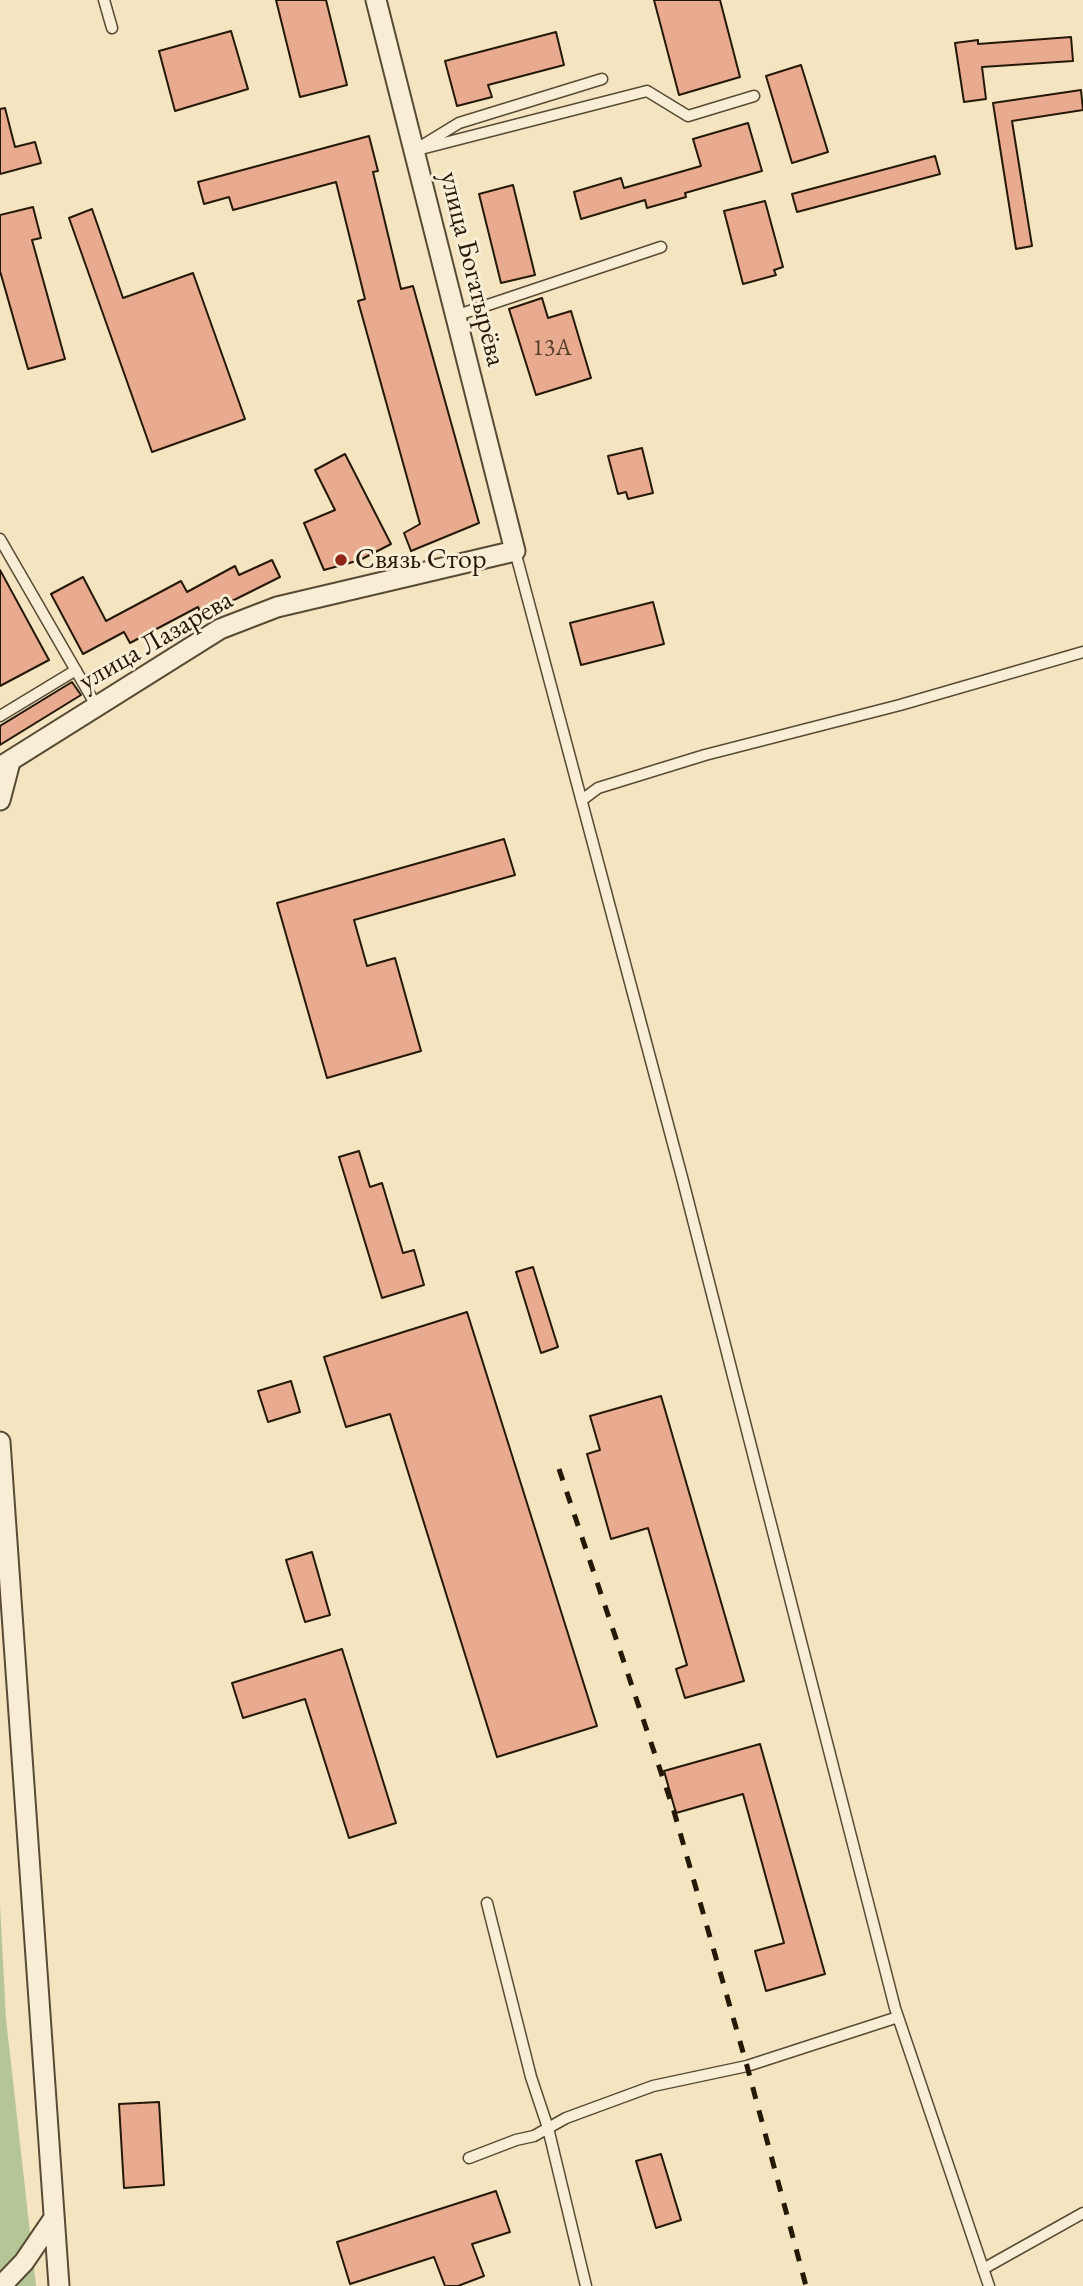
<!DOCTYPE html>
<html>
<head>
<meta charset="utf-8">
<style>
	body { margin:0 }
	canvas { display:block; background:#f4e4bf }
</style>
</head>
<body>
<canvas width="1083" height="2286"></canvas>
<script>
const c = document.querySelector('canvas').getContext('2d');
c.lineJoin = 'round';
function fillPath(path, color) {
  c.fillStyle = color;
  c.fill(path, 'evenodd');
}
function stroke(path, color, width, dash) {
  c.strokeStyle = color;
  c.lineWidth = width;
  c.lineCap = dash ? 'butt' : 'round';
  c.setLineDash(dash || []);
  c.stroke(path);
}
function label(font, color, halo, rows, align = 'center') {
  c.font = font + ' "EB Garamond",serif';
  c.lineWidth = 6;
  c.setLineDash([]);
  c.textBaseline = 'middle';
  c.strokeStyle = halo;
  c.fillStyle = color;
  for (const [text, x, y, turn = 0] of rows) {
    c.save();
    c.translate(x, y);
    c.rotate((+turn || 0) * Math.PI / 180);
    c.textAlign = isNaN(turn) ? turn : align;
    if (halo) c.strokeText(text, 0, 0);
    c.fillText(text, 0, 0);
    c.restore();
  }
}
const green = new Path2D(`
	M 0,1905 L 6,2019 L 36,2286 L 0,2286 Z`);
const building = new Path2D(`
	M 276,0 L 326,0 L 347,85 L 300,97 Z
	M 654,0 L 720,0 L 740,77 L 679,95 Z
	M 231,31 L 248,89 L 175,111 L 159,51 Z
	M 556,32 L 564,65 L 488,85 L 492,97 L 457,106 L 445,61 Z
	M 1071,37 L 1073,61 L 982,67 L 986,99 L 964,102 L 955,43 L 978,40 L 978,44 Z
	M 801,65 L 828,152 L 792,163 L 766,76 Z
	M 1081,90 L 1083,110 L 1012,121 L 1032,246 L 1016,249 L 993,103 Z
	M 5,108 L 15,147 L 35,142 L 41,163 L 0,174 L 0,109 Z
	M 748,123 L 762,171 L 685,193 L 686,197 L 647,208 L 645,200 L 581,219 L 574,192 L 621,178 L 624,188 L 701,166 L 693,139 Z
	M 369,136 L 378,171 L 373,172 L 401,289 L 413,286 L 479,523 L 411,551 L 404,533 L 420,524 L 358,301 L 365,299 L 336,182 L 233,210 L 229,197 L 204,204 L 198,182 Z
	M 935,156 L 940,174 L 797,212 L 792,194 Z
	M 513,185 L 535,275 L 501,283 L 479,194 Z
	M 765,201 L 783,267 L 774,270 L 776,275 L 743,284 L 724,211 Z
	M 33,207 L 41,238 L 32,240 L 65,359 L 28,369 L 0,271 L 0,215 Z
	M 92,209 L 123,298 L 193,273 L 245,419 L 152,452 L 69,218 Z
	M 542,298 L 548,318 L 571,311 L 591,378 L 536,395 L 509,309 Z
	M 642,448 L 653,493 L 628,499 L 626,492 L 618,494 L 608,456 Z
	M 345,454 L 391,544 L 360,560 L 324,570 L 304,523 L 335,510 L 315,470 Z
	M 272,560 L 280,577 L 202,616 L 198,607 L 130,643 L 124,632 L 83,654 L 51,594 L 83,577 L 106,621 L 181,581 L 187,592 L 235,566 L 239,575 Z
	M 0,570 L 49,660 L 0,686 Z
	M 653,602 L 664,644 L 581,665 L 570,623 Z
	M 72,682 L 81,695 L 0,745 L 0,726 Z
	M 504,839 L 515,875 L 354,920 L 367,966 L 395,958 L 421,1051 L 327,1078 L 277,903 Z
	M 359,1151 L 370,1187 L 382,1183 L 403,1253 L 414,1250 L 424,1285 L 382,1298 L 339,1157 Z
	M 533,1267 L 558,1347 L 541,1353 L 516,1272 Z
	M 467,1312 L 597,1726 L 497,1757 L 390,1414 L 346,1427 L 324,1357 Z
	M 291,1381 L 300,1412 L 268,1422 L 258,1391 Z
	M 661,1396 L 744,1681 L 685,1698 L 676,1669 L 687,1665 L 648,1528 L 611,1539 L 587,1454 L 600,1450 L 590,1416 Z
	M 312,1552 L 330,1615 L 305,1622 L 286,1560 Z
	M 342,1649 L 396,1823 L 349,1838 L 305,1699 L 243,1718 L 232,1683 Z
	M 760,1744 L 825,1974 L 766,1991 L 755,1951 L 784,1943 L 743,1794 L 676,1813 L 664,1771 Z
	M 159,2102 L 164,2185 L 124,2188 L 119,2104 Z
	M 661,2154 L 681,2220 L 656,2228 L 636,2161 Z
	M 496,2191 L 510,2232 L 472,2244 L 484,2276 L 458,2286 L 445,2286 L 434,2257 L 350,2284 L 337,2242 Z`);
const lane = new Path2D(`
	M 104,0 L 112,28
	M 423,145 L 459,123 L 602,79
	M 413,151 L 647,91 L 688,116 L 754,96
	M 455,316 L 661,247
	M 0,539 L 97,707
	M 515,551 L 683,1181 L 895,2008 L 989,2286
	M 0,716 L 76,670
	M 582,800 L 598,788 L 705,755 L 900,705 L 1083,652
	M 487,1903 L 531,2077 L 548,2128 L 586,2286
	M 469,2158 L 516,2140 L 534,2136 L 566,2118 L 653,2086 L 747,2066 L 898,2017
	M 983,2269 L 1083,2213`);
const street = new Path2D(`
	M 0,767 L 220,629 L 277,607 L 515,551 L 376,0
	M 0,800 L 10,762
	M 0,1442 L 59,2286
	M 1,2286 L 24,2262 L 54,2218`);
const rail = new Path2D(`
	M 559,1469 L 673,1808 L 747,2066 L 806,2286`);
const markers = [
	[341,560,7,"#8f2418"]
];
const numberNames = [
	["13А",552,348]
];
const streetNames = [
	["улица Богатырёва",472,269,76],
	["улица Лазарева",156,641,-30]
];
const poiNames = [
	["Связь Стор",355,560]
];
fillPath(green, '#b6c596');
fillPath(building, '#e9ab90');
stroke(building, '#241807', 2);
stroke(lane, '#584b35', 13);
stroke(street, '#584b35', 23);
stroke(lane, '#f8edd5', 10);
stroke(street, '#f8edd5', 19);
stroke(rail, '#241807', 5, [12, 12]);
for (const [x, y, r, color] of markers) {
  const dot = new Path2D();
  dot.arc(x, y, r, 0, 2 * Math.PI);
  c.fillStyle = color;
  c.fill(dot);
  stroke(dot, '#f8edd5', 2.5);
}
label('24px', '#553d29', null, numberNames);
label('28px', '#241807', '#f8edd5', streetNames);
label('28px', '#241807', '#f8edd5', poiNames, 'left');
</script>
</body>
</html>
